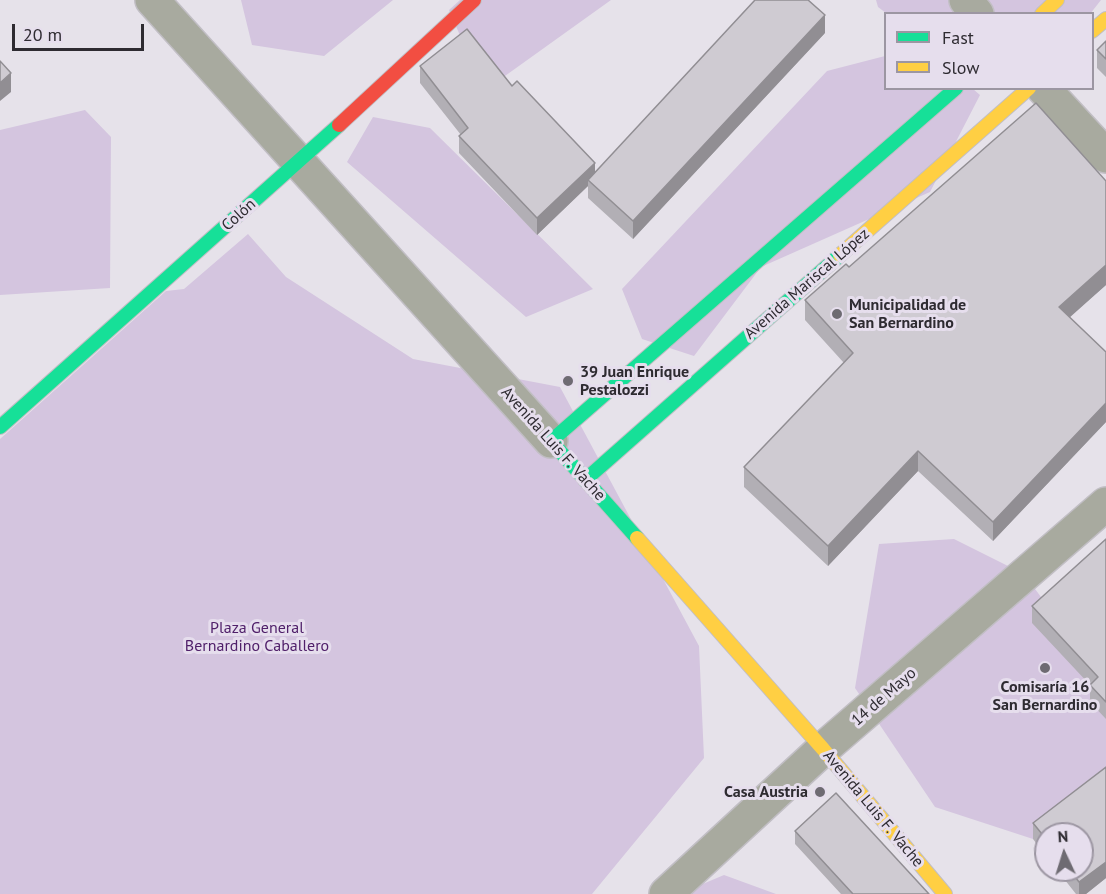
<!DOCTYPE html>
<html>
<head>
<meta charset="utf-8">
<style>
	body { margin:0 }
	#map { position:relative; width:1106px; height:894px; overflow:hidden; background:#e6e2ea; font-family:"PT Sans",sans-serif }
	canvas { display:block }
	.legend { position:absolute; left:884px; top:12px; width:210px; height:78px; box-sizing:border-box; background:#e6deed; border:2px solid #9c96a2; margin:0; padding:8px 10px; list-style:none; font-size:18px; color:#2e2b31 }
	.legend li { display:flex; align-items:center; gap:12px; height:30px }
	.legend b { width:30px; border:2px solid #9c96a2 }
	.north { position:absolute; left:1034px; top:822px; width:60px; height:60px; box-sizing:border-box; background:#e6deed; border:2px solid #9c96a2; border-radius:50%; rotate:356deg; font-size:16px; font-weight:700; line-height:24px; text-align:center; color:#2e2b31 }
	.north::after { content:''; display:block; margin:auto; width:21px; height:27px; background:#6e6b72; clip-path:polygon(50% 0,100% 100%,50% 72%,0 100%) }
	.scale { position:absolute; left:12px; top:24px; width:132px; height:27px; box-sizing:border-box; border:3px solid #2e2b31; border-top:0; padding-left:8px; font-size:18px; line-height:21px; white-space:nowrap; color:#2e2b31; -webkit-text-stroke:4px #e6deed; paint-order:stroke }
</style>
</head>
<body>
<div id="map">
<canvas width="1106" height="894"></canvas>
<ul class="legend">
<li><b style="height:8px;background:#16e098"></b>Fast</li>
<li><b style="height:8px;background:#ffcf43"></b>Slow</li>
</ul>
<div class="north">N</div>
<div class="scale">20 m</div>
</div>
<script>
const c = document.querySelector('canvas').getContext('2d');
c.lineJoin = 'round';
function fillPath(path, color) {
  c.fillStyle = color;
  c.fill(path, 'evenodd');
}
function stroke(path, color, width, dash) {
  c.strokeStyle = color;
  c.lineWidth = width;
  c.lineCap = dash ? 'butt' : 'round';
  c.setLineDash(dash || []);
  c.stroke(path);
}
function label(font, color, halo, rows, align = 'center') {
  c.font = font + ' "PT Sans",sans-serif';
  c.lineWidth = 6;
  c.setLineDash([]);
  c.textBaseline = 'middle';
  c.strokeStyle = halo;
  c.fillStyle = color;
  for (const [text, x, y, turn = 0] of rows) {
    c.save();
    c.translate(x, y);
    c.rotate((+turn || 0) * Math.PI / 180);
    c.textAlign = isNaN(turn) ? turn : align;
    if (halo) c.strokeText(text, 0, 0);
    c.fillText(text, 0, 0);
    c.restore();
  }
}
const green = new Path2D(`
	M 241,0 L 393,0 L 324,56 L 252,45 Z
	M 460,0 L 611,0 L 484,91 L 449,10 Z
	M 876,0 L 1101,0 L 1090,14 L 886,13 L 878,7 Z
	M 885,56 L 886,88 L 973,89 L 980,95 L 930,192 L 761,267 L 694,356 L 642,339 L 622,289 L 827,71 Z
	M 85,110 L 111,137 L 110,288 L 0,295 L 0,130 Z
	M 373,117 L 430,128 L 593,289 L 526,317 L 347,162 Z
	M 248,234 L 286,277 L 413,359 L 560,387 L 699,646 L 704,758 L 592,894 L 0,894 L 0,439 L 166,291 L 184,289 Z
	M 954,539 L 1024,574 L 1106,685 L 1106,814 L 1033,839 L 935,807 L 855,688 L 879,544 Z
	M 724,875 L 776,894 L 679,894 Z`);
const street = new Path2D(`
	M 152,0 L 551,441
	M 966,0 L 977,14
	M 1043,88 L 1106,156
	M 666,894 L 823,749 L 1106,504`);
const fast = new Path2D(`
	M 0,427 L 339,125
	M 585,480 L 840,255
	M 637,538 L 551,441 L 956,88`);
const slow = new Path2D(`
	M 1042,14 L 1057,0
	M 1092,31 L 1106,19
	M 840,255 L 1029,88
	M 637,538 L 823,749 L 945,894`);
const jam = new Path2D(`
	M 339,125 L 474,0`);
const wall = new Path2D(`
	M 825,33 L 633,239 L 588,198 L 588,186 L 537,235 L 459,153 L 459,136 L 461,135 L 420,83 L 420,66 L 512,86 L 595,173 Z
	M 1106,41 L 1106,77 L 1097,68 L 1097,50 Z
	M 1106,285 L 1069,317 L 1106,352 L 1106,422 L 993,541 L 918,471 L 828,566 L 744,487 L 744,467 L 844,363 L 805,320 L 805,300 Z
	M 1106,539 L 1106,719 L 1090,702 L 1090,685 L 1032,623 L 1032,606 Z
	M 1033,823 L 1106,878 L 1086,894 L 1076,894 L 1057,870 L 1082,870 L 1046,834 L 1046,856 L 1033,839 Z
	M 795,831 L 929,894 L 841,894 L 795,844 Z`);
const shadedWall = new Path2D(`
	M 825,15 L 825,33 L 633,239 L 633,221 Z
	M 11,73 L 11,92 L 0,101 L 0,83 Z
	M 595,163 L 595,180 L 588,180 L 588,186 L 537,235 L 537,218 Z
	M 1106,265 L 1106,285 L 1059,327 L 1059,307 Z
	M 1106,403 L 1106,422 L 993,541 L 993,522 Z
	M 918,451 L 918,471 L 828,566 L 828,546 Z
	M 1106,862 L 1106,878 L 1086,894 L 1079,894 L 1079,882 Z`);
const building = new Path2D(`
	M 755,0 L 808,0 L 825,15 L 633,221 L 588,180 Z
	M 467,29 L 512,86 L 517,81 L 595,163 L 537,218 L 459,136 L 468,128 L 420,66 Z
	M 1106,41 L 1106,59 L 1097,50 Z
	M 0,61 L 11,73 L 0,83 Z
	M 1036,103 L 1106,181 L 1106,265 L 1059,307 L 1106,352 L 1106,403 L 993,522 L 918,451 L 828,546 L 744,467 L 853,353 L 805,300 L 846,264 L 849,267 Z
	M 1106,539 L 1106,702 L 1090,685 L 1098,677 L 1032,606 Z
	M 1106,767 L 1106,862 L 1079,882 L 1070,870 L 1082,870 L 1082,834 L 1046,834 L 1046,839 L 1033,823 Z
	M 836,793 L 929,894 L 853,894 L 795,831 Z`);
const markers = [
	[837,314,6,"#6e6b72"],
	[568,381,6,"#6e6b72"],
	[1045,668,6,"#6e6b72"],
	[820,792,6,"#6e6b72"]
];
const streetNames = [
	["Colón",239,215,-42],
	["Avenida Mariscal López",807,284,-41],
	["Avenida Luis F. Vache",553,444,48],
	["14 de Mayo",884,697,-41],
	["Avenida Luis F. Vache",873,809,50]
];
const poiNames = [
	["Municipalidad de",849,305],
	["San Bernardino",849,323],
	["39 Juan Enrique",580,372],
	["Pestalozzi",580,390],
	["Comisaría 16",1045,687,"center"],
	["San Bernardino",1045,705,"center"],
	["Casa Austria",808,792,"right"]
];
const parkNames = [
	["Plaza General",257,628],
	["Bernardino Caballero",257,646]
];
fillPath(green, '#d4c5df');
stroke(street, '#c1bec4', 36);
stroke(fast, '#c1bec4', 16);
stroke(slow, '#c1bec4', 16);
stroke(jam, '#c1bec4', 16);
stroke(street, '#a8aa9f', 33);
stroke(fast, '#16e098', 14);
stroke(slow, '#ffcf43', 14);
stroke(jam, '#f24e42', 14);
fillPath(wall, '#b2afb5');
fillPath(shadedWall, '#918e93');
fillPath(building, '#cfcbd2');
stroke(building, '#918e93', 1.5);
for (const [x, y, r, color] of markers) {
  const dot = new Path2D();
  dot.arc(x, y, r, 0, 2 * Math.PI);
  c.fillStyle = color;
  c.fill(dot);
  stroke(dot, '#e6deed', 2);
}
label('16px', '#2e2b31', '#e6deed', streetNames);
label('bold 16px', '#2e2b31', '#e6deed', poiNames, 'left');
label('16px', '#50206a', '#e6deed', parkNames);
</script>
</body>
</html>
